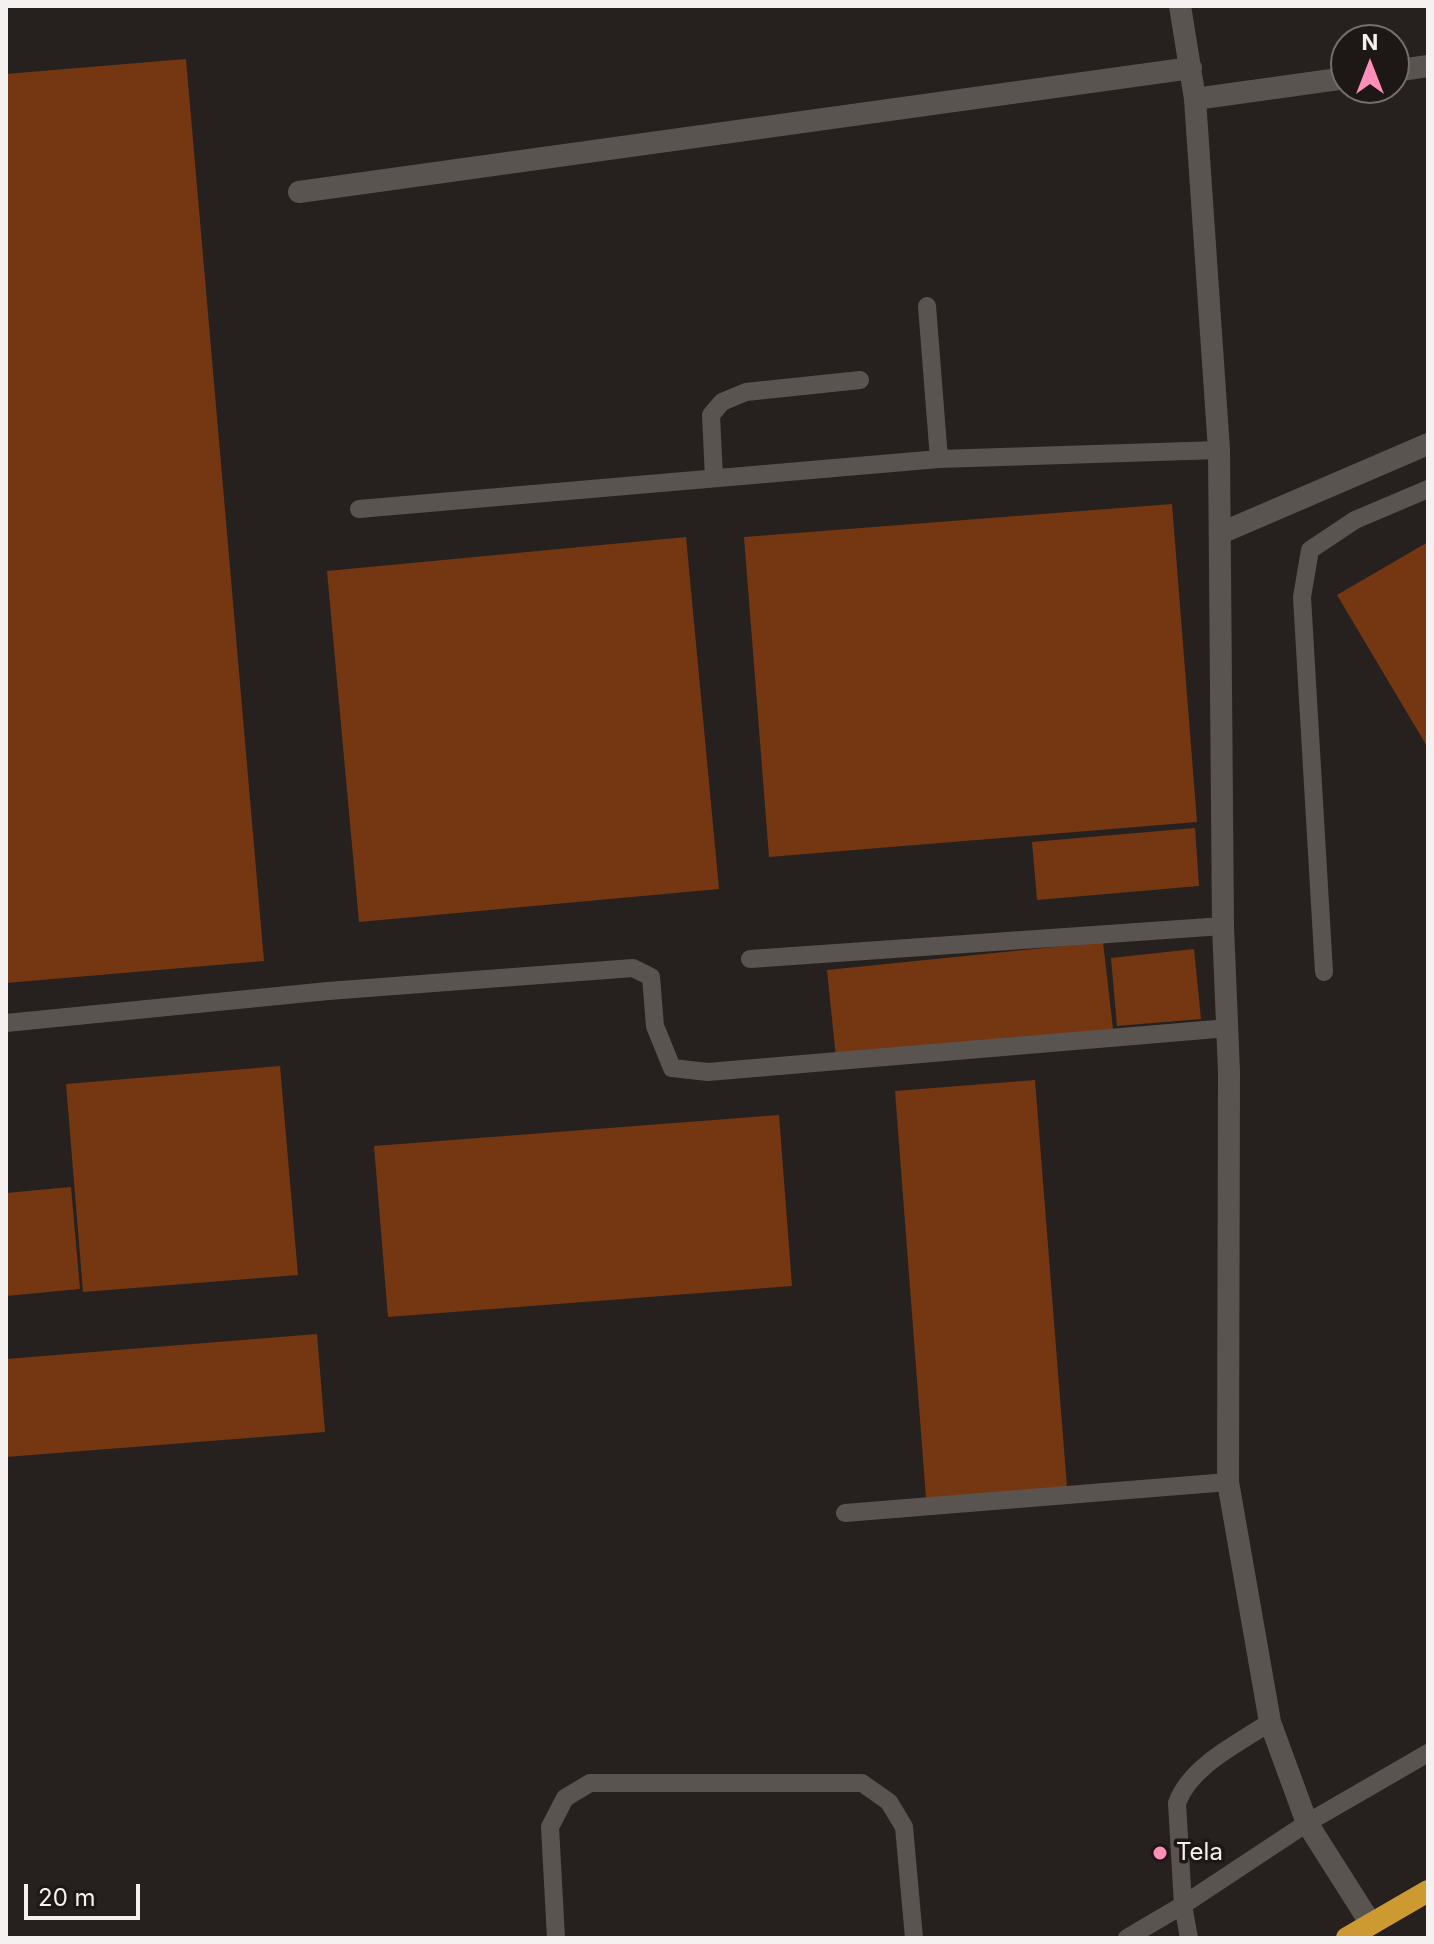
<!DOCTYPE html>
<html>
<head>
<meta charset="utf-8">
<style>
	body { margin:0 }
	#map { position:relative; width:1434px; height:1944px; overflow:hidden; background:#26211f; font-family:Inter,sans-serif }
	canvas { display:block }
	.frame { position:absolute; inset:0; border:8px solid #f5f1f0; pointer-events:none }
	.north { position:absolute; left:1330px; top:24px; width:80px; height:80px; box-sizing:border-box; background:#1d1816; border:2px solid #736f6d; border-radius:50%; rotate:0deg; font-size:22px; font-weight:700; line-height:32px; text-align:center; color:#f5f1f0 }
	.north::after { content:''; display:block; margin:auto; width:28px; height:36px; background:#ff8eb9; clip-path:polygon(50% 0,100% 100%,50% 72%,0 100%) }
	.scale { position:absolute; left:24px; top:1884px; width:116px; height:36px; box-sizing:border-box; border:4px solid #f5f1f0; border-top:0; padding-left:10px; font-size:24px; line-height:28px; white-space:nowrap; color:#f5f1f0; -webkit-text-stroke:6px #1d1816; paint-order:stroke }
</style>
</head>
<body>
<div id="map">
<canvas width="1434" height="1944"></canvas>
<div class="frame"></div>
<div class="north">N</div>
<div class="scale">20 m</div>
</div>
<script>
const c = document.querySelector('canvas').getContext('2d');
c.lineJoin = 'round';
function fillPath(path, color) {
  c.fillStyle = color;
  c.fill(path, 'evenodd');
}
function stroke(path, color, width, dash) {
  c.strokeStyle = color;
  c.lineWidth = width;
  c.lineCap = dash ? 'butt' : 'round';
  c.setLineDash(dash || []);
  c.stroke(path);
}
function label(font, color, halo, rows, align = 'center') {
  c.font = font + ' Inter,sans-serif';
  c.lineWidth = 7;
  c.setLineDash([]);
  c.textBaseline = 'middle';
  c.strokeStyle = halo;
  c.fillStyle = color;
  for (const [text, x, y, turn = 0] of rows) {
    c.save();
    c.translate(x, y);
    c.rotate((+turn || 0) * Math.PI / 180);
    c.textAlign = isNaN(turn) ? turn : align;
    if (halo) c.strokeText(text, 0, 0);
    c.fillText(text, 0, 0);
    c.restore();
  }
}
const building = new Path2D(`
	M 186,59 L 264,961 L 6,983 L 6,74 Z
	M 1172,504 L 1197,822 L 769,857 L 744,537 Z
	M 686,537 L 719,889 L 359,922 L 327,571 Z
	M 1428,542 L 1428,748 L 1337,595 Z
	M 1195,828 L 1199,886 L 1037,900 L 1032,842 Z
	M 1103,942 L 1113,1029 L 836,1058 L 827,970 Z
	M 1194,949 L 1201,1019 L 1117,1026 L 1111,958 Z
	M 280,1066 L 298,1275 L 83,1292 L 66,1084 Z
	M 1035,1080 L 1067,1487 L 926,1498 L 895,1091 Z
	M 779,1115 L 792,1286 L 388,1317 L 374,1146 Z
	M 71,1187 L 80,1289 L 6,1296 L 6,1193 Z
	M 317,1334 L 325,1432 L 6,1457 L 6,1359 Z`);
const service = new Path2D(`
	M 927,306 L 939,459
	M 714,478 L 711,415 L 722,402 L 746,392 L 860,380
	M 359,509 L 939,459 L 1219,450
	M 750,959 L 1223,926
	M 1324,972 L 1302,597 L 1310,550 L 1355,520 L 1428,489
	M 6,1023 L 328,991 L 633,968 L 651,977 L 655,1026 L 672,1068 L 708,1072 L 1228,1028
	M 845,1513 L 1228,1482
	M 556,1938 L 550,1827 L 565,1798 L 590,1783 L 862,1783 L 889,1802 L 904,1827 L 914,1938
	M 1127,1938 L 1183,1905 L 1307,1823 L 1428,1753
	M 1189,1938 L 1183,1905 L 1177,1803 C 1191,1765 1238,1744 1270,1722`);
const minor = new Path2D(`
	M 1180,6 L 1195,99 L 1219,450 L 1223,926 L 1229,1072 L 1228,1482 L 1270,1722 L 1307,1823 L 1371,1924
	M 1394,71 L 1428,66
	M 1195,99 L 1346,78
	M 299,192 L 1191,68
	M 1221,533 L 1428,444`);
const trunk = new Path2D(`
	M 1347,1938 L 1428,1891`);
const markers = [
	[1160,1853,8,"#ff8eb9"]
];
const poiNames = [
	["Tela",1176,1853]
];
fillPath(building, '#753612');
stroke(service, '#5a5451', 18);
stroke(minor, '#5a5451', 22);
stroke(trunk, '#cd9a32', 22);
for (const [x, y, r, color] of markers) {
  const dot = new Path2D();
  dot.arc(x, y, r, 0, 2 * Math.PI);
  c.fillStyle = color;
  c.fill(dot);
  stroke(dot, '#1d1816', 3);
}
label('24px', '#f5f1f0', '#1d1816', poiNames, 'left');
</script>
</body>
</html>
